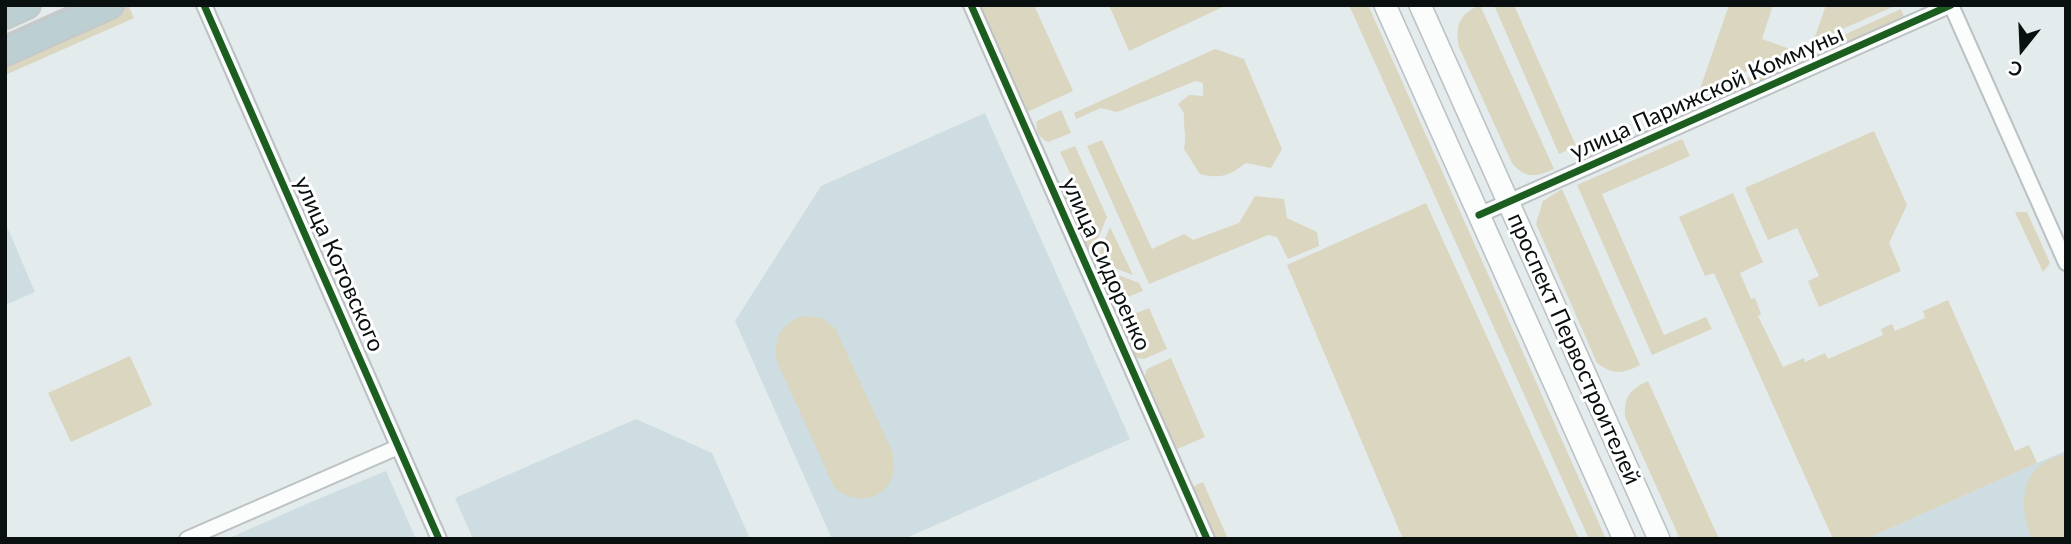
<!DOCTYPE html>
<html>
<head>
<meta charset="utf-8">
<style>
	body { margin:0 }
	#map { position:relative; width:2071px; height:544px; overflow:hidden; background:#e3ebed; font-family:Lato,sans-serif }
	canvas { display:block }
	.frame { position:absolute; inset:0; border:7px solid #0a0f10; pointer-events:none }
	.north { position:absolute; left:1987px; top:14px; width:70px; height:70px; -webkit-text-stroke:5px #fff; paint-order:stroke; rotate:198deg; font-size:19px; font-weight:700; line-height:28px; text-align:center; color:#0a0f10 }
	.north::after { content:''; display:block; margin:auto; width:24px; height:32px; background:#0a0f10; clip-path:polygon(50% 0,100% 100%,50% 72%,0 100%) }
</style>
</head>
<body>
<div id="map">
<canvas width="2071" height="544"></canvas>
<div class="frame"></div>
<div class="north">С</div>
</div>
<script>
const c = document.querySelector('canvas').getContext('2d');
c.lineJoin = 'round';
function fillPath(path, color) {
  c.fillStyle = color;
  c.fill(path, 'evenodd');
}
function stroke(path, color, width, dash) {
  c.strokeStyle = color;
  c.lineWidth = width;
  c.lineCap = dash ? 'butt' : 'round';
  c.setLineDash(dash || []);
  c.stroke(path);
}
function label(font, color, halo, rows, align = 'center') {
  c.font = font + ' Lato,sans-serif';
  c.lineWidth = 6;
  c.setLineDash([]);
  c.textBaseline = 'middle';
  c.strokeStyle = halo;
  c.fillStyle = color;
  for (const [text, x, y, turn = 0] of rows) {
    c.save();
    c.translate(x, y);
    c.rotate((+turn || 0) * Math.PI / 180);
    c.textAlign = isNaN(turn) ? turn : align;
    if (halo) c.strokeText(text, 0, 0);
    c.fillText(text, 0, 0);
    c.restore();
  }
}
const built = new Path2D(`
	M 985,113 L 1130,439 L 904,539 L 832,539 L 735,321 L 821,186 Z
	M 5,222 L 35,292 L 5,305 Z
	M 636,419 L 712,453 L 750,539 L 473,539 L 455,498 Z
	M 2066,451 L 2066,539 L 1866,539 L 2037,463 Z
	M 386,471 L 416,539 L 227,539 L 311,502 Z`);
const green = new Path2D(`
	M 128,5 L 134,18 L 5,75 L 5,60 Z
	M 979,5 L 1034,5 L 1073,91 L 1027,112 Z
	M 1109,5 L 1227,5 L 1129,51 Z
	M 1349,5 L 1368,5 L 1606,539 L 1589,539 Z
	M 1480,5 L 1554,169 C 1537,177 1525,179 1512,163 L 1459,47 C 1455,26 1459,14 1480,5 Z
	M 1494,5 L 1514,5 L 1576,146 L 1559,154 Z
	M 1729,5 L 1773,5 L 1762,39 L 1790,49 L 1790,53 L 1699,92 Z
	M 1826,5 L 1897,5 L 1813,42 Z
	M 1901,9 L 1905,20 L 1807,64 L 1811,50 Z
	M 1215,49 L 1244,59 L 1282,149 L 1271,168 L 1246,163 C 1228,176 1222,179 1200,174 L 1184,149 C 1187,136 1183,126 1184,113 L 1178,104 L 1189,95 L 1203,96 L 1203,83 L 1196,81 L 1117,112 L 1101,108 L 1076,119 L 1074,113 Z
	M 1786,61 L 1782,74 L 1697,109 L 1700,98 Z
	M 1061,110 L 1071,133 L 1048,142 C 1039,138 1035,132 1037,121 Z
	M 1874,131 L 1907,205 L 1889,243 L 1901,271 L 1819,307 L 1808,281 L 1819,276 L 1797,228 L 1768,240 L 1745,188 Z
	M 1682,139 L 1690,156 L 1602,194 L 1664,335 L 1706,317 L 1712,329 L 1652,355 L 1577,185 Z
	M 1102,140 L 1152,249 L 1184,234 L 1193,240 L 1239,223 L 1255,196 L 1284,199 L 1287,218 L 1317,232 L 1319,246 L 1288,259 L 1277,237 L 1268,235 L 1149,284 L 1087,146 Z
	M 1075,146 L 1107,217 L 1091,255 L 1088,256 L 1062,199 L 1072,177 L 1060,152 Z
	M 1562,189 L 1640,365 C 1623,374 1613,375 1597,363 L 1536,224 L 1543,201 Z
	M 1733,193 L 1763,262 L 1740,273 L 1751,299 L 1755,298 L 1761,314 L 1758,316 L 1783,367 L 1804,358 L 1805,362 L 1825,353 L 1828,359 L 1883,335 L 1881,329 L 1892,324 L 1895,331 L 1925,318 L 1923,311 L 1948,300 L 2015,451 L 2029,445 L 2037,463 L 1866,539 L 1833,539 L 1714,273 L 1705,276 L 1679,217 Z
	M 1426,203 L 1579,539 L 1403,539 L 1287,265 Z
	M 2015,212 L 2027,212 L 2050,263 L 2043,272 Z
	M 1110,227 L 1133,275 L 1096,261 Z
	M 1095,266 L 1139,283 L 1143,291 L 1109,304 L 1093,267 Z
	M 1149,308 L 1167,349 L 1144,359 L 1133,357 L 1116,321 Z
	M 803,316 L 821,318 L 835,328 L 892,451 C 904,490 864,514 834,487 L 778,364 C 771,341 781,323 803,316 Z
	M 130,356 L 152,405 L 71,442 L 48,393 Z
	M 1171,358 L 1205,437 L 1175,450 L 1143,380 L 1147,369 Z
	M 1648,381 L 1719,539 L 1680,539 L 1625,417 C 1624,397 1630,389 1648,381 Z
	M 2066,454 L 2066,539 L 2032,539 C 2017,503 2021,463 2066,454 Z
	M 1203,482 L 1228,539 L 1213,539 L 1190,488 Z`);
const street = new Path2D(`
	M 204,5 L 439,539
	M 971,5 L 1207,539
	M 1951,5 L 2066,263
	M 1479,215 L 1951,5
	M 187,539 L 398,447`);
const secondary = new Path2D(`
	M 1385,5 L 1624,539
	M 1420,5 L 1659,539`);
const highway = new Path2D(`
	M 5,15 L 27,5
	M 5,52 L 110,5`);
const tram = new Path2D(`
	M 5,35 L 72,5`);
const cycleway = new Path2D(`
	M 204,5 L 439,539
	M 971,5 L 1207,539
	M 1479,215 L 1951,5`);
const streetNames = [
	["улица Парижской Коммуны",1707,93,-24],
	["улица Котовского",339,264,66],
	["улица Сидоренко",1106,264,66],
	["проспект Первостроителей",1574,349,66]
];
fillPath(built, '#cddde1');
fillPath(green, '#dad6c0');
stroke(street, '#bcc2c3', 18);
stroke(secondary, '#bcc2c3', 24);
stroke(highway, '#c4c8c9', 30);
stroke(street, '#fbfcfc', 14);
stroke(secondary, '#fbfcfc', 21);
stroke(highway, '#bcd0d3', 26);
stroke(tram, '#c7c9ca', 2);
stroke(cycleway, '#1b5e20', 7);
label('23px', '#0a0f10', '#fff', streetNames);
</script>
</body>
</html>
